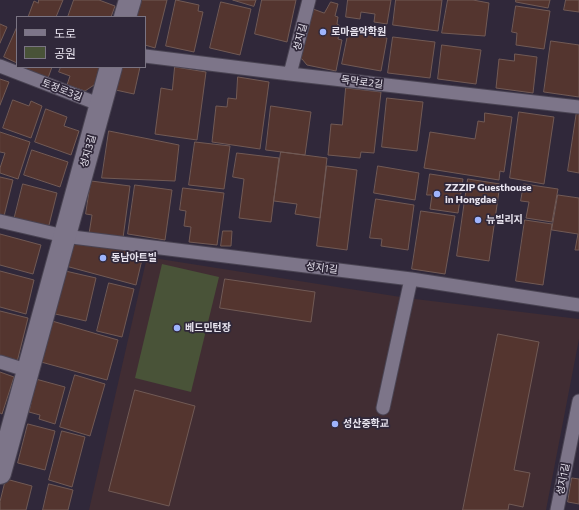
<!DOCTYPE html>
<html>
<head>
<meta charset="utf-8">
<style>
	body { margin:0 }
	#map { position:relative; width:579px; height:510px; overflow:hidden; background:#30283a; font-family:Commissioner,"Noto Sans KR",sans-serif }
	canvas { display:block }
	.legend { position:absolute; left:16px; top:16px; width:130px; height:52px; box-sizing:border-box; background:#30283a; border:1px solid #7a7483; margin:0; padding:5px 7px; list-style:none; font-size:12px; color:#e9e5f0 }
	.legend li { display:flex; align-items:center; gap:8px; height:20px }
	.legend b { width:20px; border:1px solid #7a7483 }
</style>
</head>
<body>
<div id="map">
<canvas width="579" height="510"></canvas>
<ul class="legend">
<li><b style="height:5px;background:#7d7589"></b>도로</li>
<li><b style="height:11px;background:#495338"></b>공원</li>
</ul>
</div>
<script>
const c = document.querySelector('canvas').getContext('2d');
c.lineJoin = 'round';
function fillPath(path, color) {
  c.fillStyle = color;
  c.fill(path, 'evenodd');
}
function stroke(path, color, width, dash) {
  c.strokeStyle = color;
  c.lineWidth = width;
  c.lineCap = dash ? 'butt' : 'round';
  c.setLineDash(dash || []);
  c.stroke(path);
}
function label(font, color, halo, rows, align = 'center') {
  c.font = font + ' Commissioner,"Noto Sans KR",sans-serif';
  c.lineWidth = 3.5;
  c.setLineDash([]);
  c.textBaseline = 'middle';
  c.strokeStyle = halo;
  c.fillStyle = color;
  for (const [text, x, y, turn = 0] of rows) {
    c.save();
    c.translate(x, y);
    c.rotate((+turn || 0) * Math.PI / 180);
    c.textAlign = isNaN(turn) ? turn : align;
    if (halo) c.strokeText(text, 0, 0);
    c.fillText(text, 0, 0);
    c.restore();
  }
}
const education = new Path2D(`
	M 147,257 L 407,298 L 579,319 L 579,339 L 546,510 L 89,510 Z`);
const green = new Path2D(`
	M 162,264 L 219,277 L 191,392 L 135,378 Z`);
const building = new Path2D(`
	M 39,0 L 63,0 L 56,17 L 28,17 L 34,1 L 38,3 Z
	M 74,0 L 99,0 L 115,6 L 111,17 L 68,17 Z
	M 138,0 L 167,0 L 155,48 L 145,45 L 145,17 L 133,17 Z
	M 176,0 L 199,5 L 198,11 L 203,12 L 194,52 L 166,46 Z
	M 233,0 L 256,0 L 254,6 Z
	M 262,0 L 296,0 L 287,42 L 255,34 Z
	M 348,0 L 391,0 L 387,24 L 374,22 L 375,14 L 361,12 L 360,19 L 346,17 Z
	M 396,0 L 442,0 L 438,31 L 393,25 Z
	M 448,0 L 473,0 L 489,3 L 485,36 L 442,33 Z
	M 516,0 L 550,0 L 548,8 L 516,2 Z
	M 566,0 L 579,0 L 579,12 L 564,10 Z
	M 221,2 L 251,9 L 240,55 L 210,48 Z
	M 331,2 L 338,4 L 335,16 L 338,17 L 337,24 L 340,26 L 338,39 L 342,40 L 336,71 L 307,65 L 302,59 L 299,58 L 313,9 L 324,13 Z
	M 516,6 L 550,11 L 544,49 L 516,45 L 517,33 L 512,32 Z
	M 0,24 L 7,27 L 0,43 Z
	M 17,27 L 17,63 L 4,57 Z
	M 349,30 L 387,38 L 381,71 L 342,64 Z
	M 393,37 L 435,42 L 430,78 L 388,73 Z
	M 551,41 L 579,45 L 579,97 L 544,92 Z
	M 442,45 L 481,50 L 476,84 L 438,79 Z
	M 515,54 L 537,57 L 533,93 L 496,88 L 499,59 L 514,61 Z
	M 27,67 L 52,67 L 48,78 L 26,69 Z
	M 61,67 L 102,67 L 97,83 L 85,91 L 67,85 L 70,76 L 59,72 Z
	M 119,67 L 140,67 L 134,94 L 111,89 Z
	M 175,67 L 206,72 L 197,140 L 155,134 L 161,88 L 172,90 Z
	M 238,77 L 269,82 L 260,149 L 212,142 L 216,106 L 227,107 L 228,98 L 236,99 Z
	M 0,79 L 9,82 L 0,105 Z
	M 346,88 L 381,92 L 374,153 L 361,152 L 360,158 L 328,155 L 331,124 L 342,125 Z
	M 387,98 L 423,102 L 417,151 L 382,147 Z
	M 13,100 L 29,106 L 31,101 L 42,106 L 31,138 L 3,128 Z
	M 271,106 L 311,112 L 305,155 L 266,150 Z
	M 46,109 L 67,117 L 64,126 L 79,131 L 71,155 L 35,142 Z
	M 577,111 L 579,111 L 579,173 L 568,171 Z
	M 519,112 L 554,117 L 544,184 L 510,178 Z
	M 485,113 L 512,117 L 504,172 L 500,171 L 499,180 L 424,168 L 430,132 L 475,139 L 478,121 L 484,122 Z
	M 109,131 L 179,145 L 175,181 L 102,178 Z
	M 0,132 L 30,142 L 18,179 L 0,173 L 0,168 L 5,153 L 0,152 Z
	M 195,142 L 230,146 L 224,189 L 189,185 Z
	M 32,150 L 68,162 L 60,187 L 24,175 Z
	M 281,152 L 327,158 L 320,218 L 295,214 L 297,204 L 274,201 Z
	M 237,153 L 279,158 L 271,222 L 239,218 L 244,179 L 233,177 Z
	M 327,166 L 357,170 L 347,250 L 317,246 Z
	M 378,166 L 419,173 L 415,200 L 374,193 Z
	M 430,174 L 463,179 L 458,213 L 430,209 L 432,195 L 427,195 Z
	M 0,177 L 13,180 L 4,216 L 0,215 Z
	M 468,179 L 500,184 L 489,261 L 457,256 Z
	M 91,181 L 130,186 L 123,238 L 89,234 L 92,215 L 86,214 Z
	M 23,184 L 57,193 L 48,229 L 14,220 Z
	M 524,184 L 558,189 L 552,222 L 526,218 L 529,202 L 521,201 Z
	M 135,185 L 172,190 L 165,240 L 128,234 Z
	M 183,188 L 224,193 L 217,245 L 189,242 L 191,227 L 184,226 L 186,211 L 180,210 Z
	M 558,195 L 579,198 L 579,250 L 575,250 L 578,234 L 552,230 Z
	M 376,199 L 414,205 L 408,250 L 381,246 L 382,239 L 370,238 Z
	M 421,211 L 455,216 L 445,274 L 412,269 Z
	M 525,220 L 552,224 L 543,285 L 516,281 Z
	M 223,231 L 232,231 L 231,246 L 221,246 Z
	M 0,234 L 41,245 L 33,274 L 0,265 Z
	M 76,240 L 144,251 L 136,285 L 62,265 L 67,247 Z
	M 61,270 L 96,278 L 86,321 L 51,313 Z
	M 0,271 L 34,280 L 26,314 L 0,307 Z
	M 225,279 L 315,292 L 311,322 L 220,308 Z
	M 109,283 L 134,289 L 122,337 L 97,331 Z
	M 0,311 L 28,318 L 17,362 L 0,357 Z
	M 52,321 L 118,340 L 107,380 L 41,362 Z
	M 498,334 L 539,342 L 514,470 L 530,473 L 523,507 L 509,504 L 508,510 L 463,510 Z
	M 0,372 L 14,377 L 2,414 L 0,413 Z
	M 75,375 L 105,384 L 90,436 L 60,427 Z
	M 32,378 L 65,387 L 55,424 L 39,419 L 40,415 L 29,412 L 31,403 L 26,402 Z
	M 135,390 L 195,406 L 169,506 L 109,491 Z
	M 28,424 L 55,431 L 45,470 L 18,463 Z
	M 62,431 L 85,437 L 72,487 L 49,480 Z
	M 572,478 L 579,479 L 579,504 L 568,502 Z
	M 6,479 L 32,486 L 26,510 L 0,510 L 0,502 Z
	M 49,484 L 73,490 L 68,510 L 43,510 Z`);
const service = new Path2D(`
	M 145,56 L 290,74 L 579,107
	M 0,66 L 101,105
	M 290,74 L 309,0
	M 0,221 L 64,236 L 411,279 L 579,305
	M 0,362 L 29,371
	M 383,408 L 411,279
	M 557,510 L 579,401`);
const minor = new Path2D(`
	M 125,17 L 130,0
	M 0,473 L 111,67`);
const markers = [
	[323,32,4,"#9eb4fd"],
	[437,194,4,"#9eb4fd"],
	[478,220,4,"#9eb4fd"],
	[103,258,4,"#9eb4fd"],
	[177,328,4,"#9eb4fd"],
	[335,424,4,"#9eb4fd"]
];
const poiNames = [
	["로마음악학원",331,32],
	["ZZZIP Guesthouse",445,188],
	["in Hongdae",445,200],
	["뉴빌리지",486,220],
	["동남아트빌",111,258],
	["베드민턴장",185,328],
	["성산중학교",343,424]
];
const streetNames = [
	["성지길",300,37,-75],
	["독막로2길",362,82,7],
	["토정로3길",62,90,21],
	["성지3길",88,151,-74],
	["성지1길",322,268,7],
	["성지1길",563,479,-79]
];
fillPath(education, '#412d33');
fillPath(green, '#495338');
fillPath(building, '#54352f');
stroke(building, '#715a55', 1);
stroke(service, '#4a4453', 15);
stroke(minor, '#4a4453', 24);
stroke(service, '#7d7589', 13);
stroke(minor, '#7d7589', 22);
for (const [x, y, r, color] of markers) {
  const dot = new Path2D();
  dot.arc(x, y, r, 0, 2 * Math.PI);
  c.fillStyle = color;
  c.fill(dot);
  stroke(dot, '#30283a', 1.5);
}
label('bold 10px', '#e9e5f0', '#30283a', poiNames, 'left');
label('10px', '#e9e5f0', '#30283a', streetNames);
</script>
</body>
</html>
